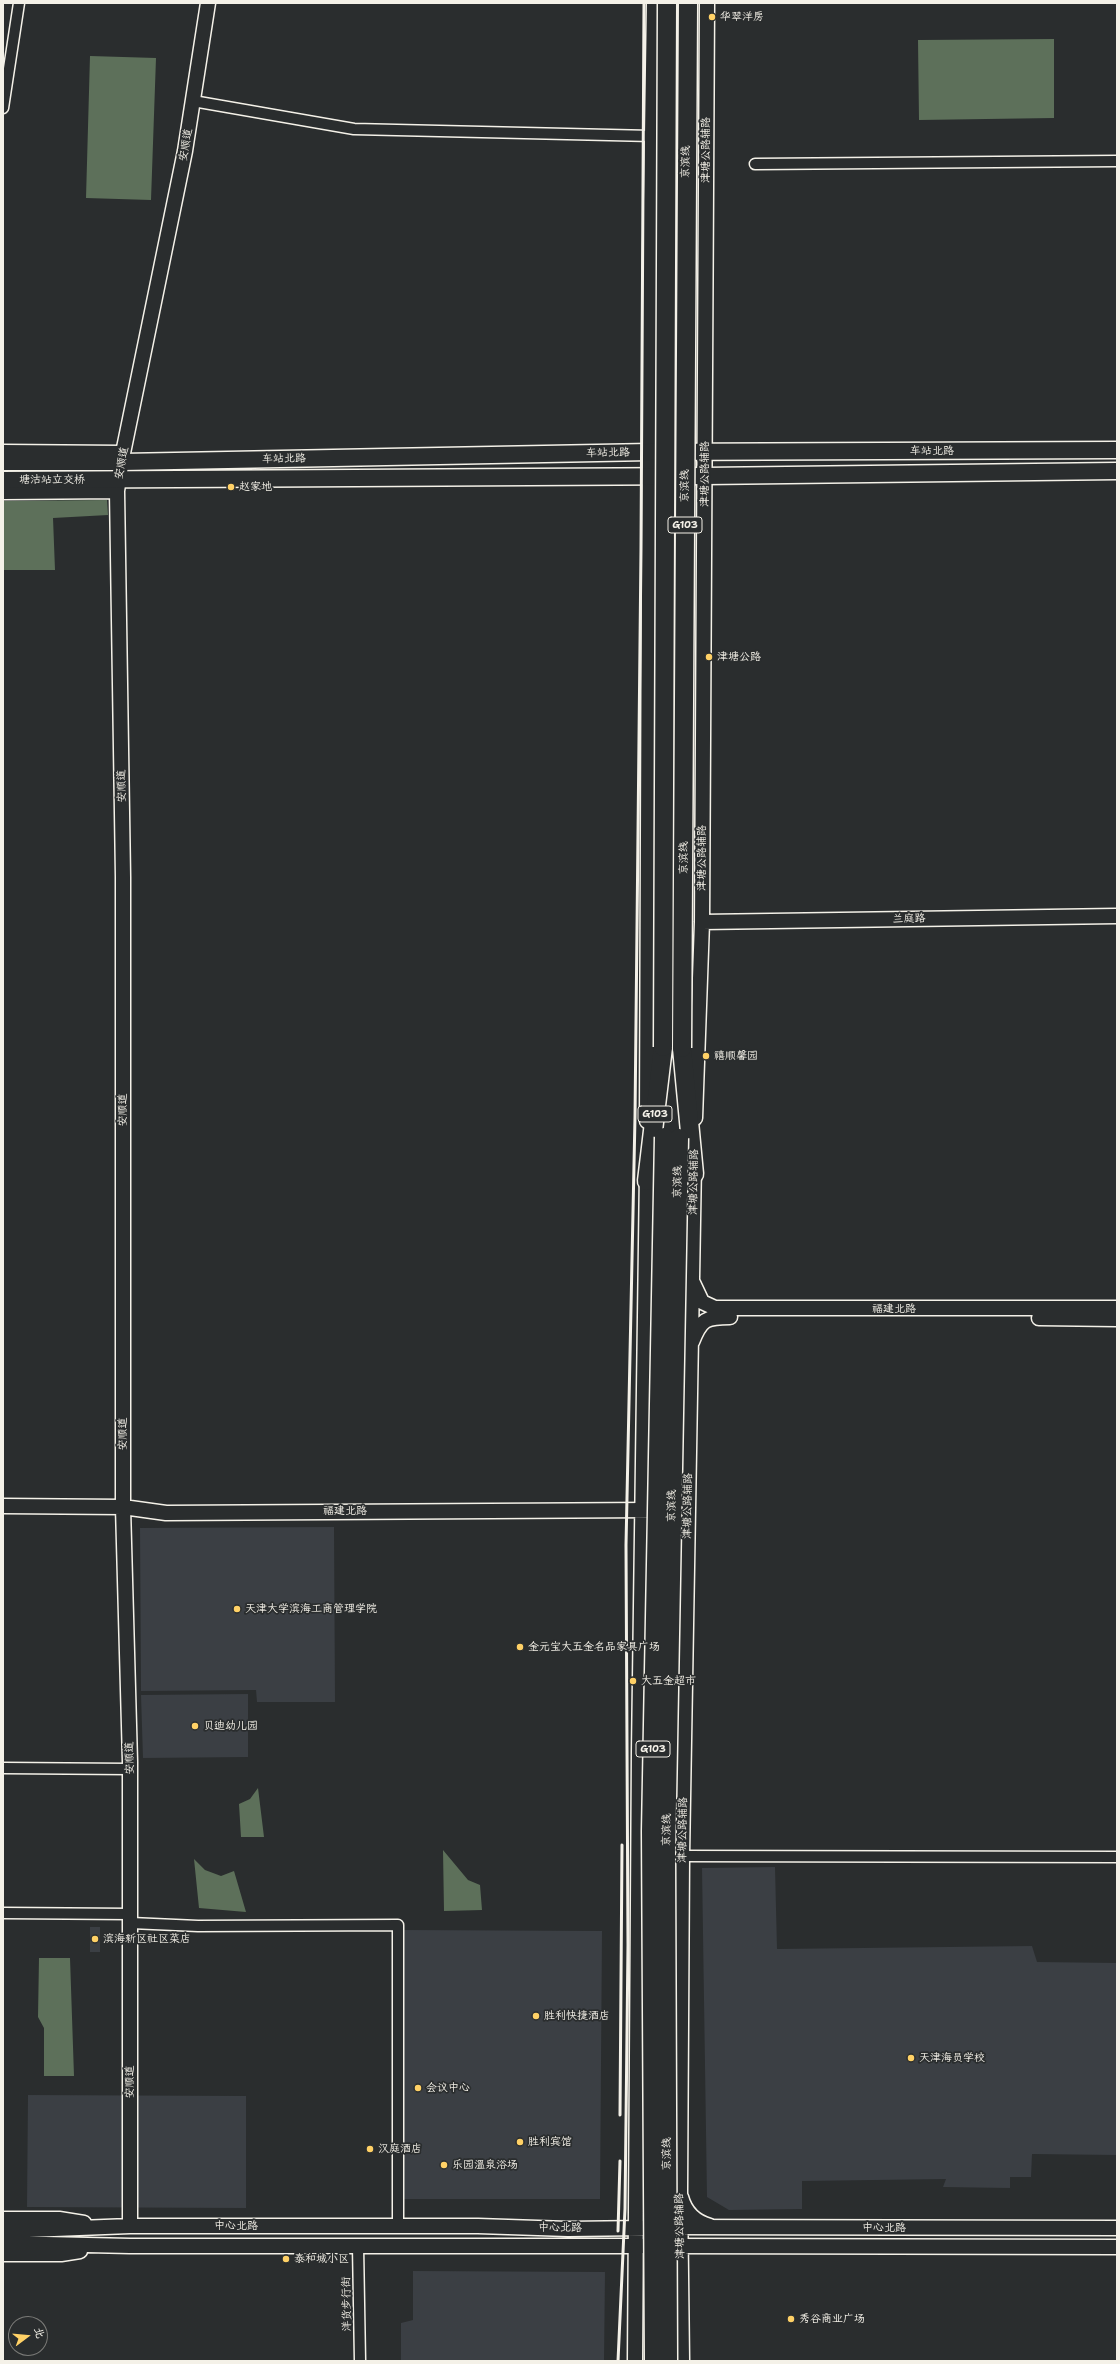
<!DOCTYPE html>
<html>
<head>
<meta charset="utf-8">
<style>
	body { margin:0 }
	#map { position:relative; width:1120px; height:2364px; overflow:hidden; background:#2a2d2e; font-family:"Shantell Sans","LXGW WenKai TC",sans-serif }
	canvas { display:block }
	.frame { position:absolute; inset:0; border:4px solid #f4f1e8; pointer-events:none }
	.north { position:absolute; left:8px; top:2316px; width:40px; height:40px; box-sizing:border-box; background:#2a2d2e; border:1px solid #7b7b78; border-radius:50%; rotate:74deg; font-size:11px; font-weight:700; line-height:16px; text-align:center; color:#f4f1e8 }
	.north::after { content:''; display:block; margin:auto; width:14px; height:18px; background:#ffd166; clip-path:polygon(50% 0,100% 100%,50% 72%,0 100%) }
</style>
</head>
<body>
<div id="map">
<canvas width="1120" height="2364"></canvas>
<div class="frame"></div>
<div class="north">北</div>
</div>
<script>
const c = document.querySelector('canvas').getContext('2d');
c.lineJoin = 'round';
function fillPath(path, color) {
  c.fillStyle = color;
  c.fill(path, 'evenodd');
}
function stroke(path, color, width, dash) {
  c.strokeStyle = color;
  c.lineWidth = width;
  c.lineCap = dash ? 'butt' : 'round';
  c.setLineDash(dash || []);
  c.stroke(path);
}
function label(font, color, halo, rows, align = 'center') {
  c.font = font + ' "Shantell Sans","LXGW WenKai TC",sans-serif';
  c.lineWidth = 3.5;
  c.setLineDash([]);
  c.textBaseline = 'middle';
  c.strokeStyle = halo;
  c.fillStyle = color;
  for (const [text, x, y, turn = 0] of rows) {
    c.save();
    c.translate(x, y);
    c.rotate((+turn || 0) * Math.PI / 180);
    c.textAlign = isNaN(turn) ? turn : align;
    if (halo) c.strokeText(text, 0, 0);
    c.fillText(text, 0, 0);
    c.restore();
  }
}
const built = new Path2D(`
	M 334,1527 L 335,1702 L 257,1702 L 256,1690 L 141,1691 L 140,1528 Z
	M 248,1694 L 248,1757 L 143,1758 L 141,1695 Z
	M 775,1867 L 777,1949 L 1032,1946 L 1037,1962 L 1117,1963 L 1117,2155 L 1032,2154 L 1031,2177 L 1010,2177 L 1010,2188 L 943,2187 L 946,2179 L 802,2181 L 802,2209 L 729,2210 L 707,2197 L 702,1868 Z
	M 90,1927 L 100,1927 L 100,1952 L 90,1952 Z
	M 403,1930 L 602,1931 L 600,2199 L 403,2199 Z
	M 28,2095 L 246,2096 L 246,2208 L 27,2207 Z
	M 413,2271 L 605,2272 L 604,2361 L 401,2361 L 401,2323 L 413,2320 Z`);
const green = new Path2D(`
	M 1054,39 L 1054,118 L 919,120 L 918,40 Z
	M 90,56 L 156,58 L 151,200 L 86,198 Z
	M 107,500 L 108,515 L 53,518 L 55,570 L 3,570 L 3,501 Z
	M 258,1788 L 264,1837 L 241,1837 L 239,1804 L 250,1799 Z
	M 443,1850 L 468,1880 L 480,1885 L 482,1910 L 444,1911 Z
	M 194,1859 L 205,1870 L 221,1876 L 234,1871 L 246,1912 L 199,1908 Z
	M 39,1958 L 70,1958 L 74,2076 L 44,2076 L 44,2028 L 38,2017 Z`);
const street = new Path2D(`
	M 193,101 L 354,129 L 652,136
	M 3,108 L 19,3
	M 755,164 L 1117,161
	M 3,1768 L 130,1769
	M 682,1856 L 1117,1857
	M 3,1913 L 131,1914
	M 131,1923 L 198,1926 L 398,1925 L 398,2226
	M 358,2246 L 360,2361`);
const secondary = new Path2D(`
	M 3,452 L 123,453
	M 3,492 L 117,491
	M 702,922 L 1117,916
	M 695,1118 L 702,922 L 707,3
	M 647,1121 L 650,267 L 654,3
	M 693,1283 L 702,1302 L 715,1308 L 1117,1308
	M 1039,1318 L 1117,1319
	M 692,1342 C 701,1319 706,1317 730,1317
	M 3,1506 L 123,1507 L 166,1513 L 652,1510
	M 681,2197 C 685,2212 695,2222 710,2226
	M 3,2219 L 59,2219 L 84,2223
	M 130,2226 L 130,1762 L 123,1507 L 123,877 L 117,491 L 123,453 L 185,151 L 208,3
	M 671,2227 L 1117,2228
	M 3,2231 L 130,2226 L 478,2226 L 568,2229 L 644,2228
	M 3,2243 L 130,2246 L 645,2246
	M 671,2246 L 1117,2247
	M 3,2254 L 61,2254 L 80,2251
	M 635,2361 L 639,1751 L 647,1171
	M 682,2361 L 680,2191 L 682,1856 L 694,1163`);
const primary = new Path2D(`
	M 3,462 L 122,462 L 650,452 L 1117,450
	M 3,480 L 705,476 L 1117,471`);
const highway = new Path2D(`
	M 682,1048 L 694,1174
	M 647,1181 L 663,1047`);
const rail = new Path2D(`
	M 620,2115 L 622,1845
	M 618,2231 L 620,2161
	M 618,2361 L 625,2209 L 628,1945 L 626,1545 L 635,1117 L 641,549 L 644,3`);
const highwayBridge = new Path2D(`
	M 663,1047 L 667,3
	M 682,1048 L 688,3
	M 654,2361 L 651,1831 L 664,1137
	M 668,2361 L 666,1854 L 679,1138`);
const markers = [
	[712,17,4,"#ffd166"],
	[231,487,4,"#ffd166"],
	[709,657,4,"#ffd166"],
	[706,1056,4,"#ffd166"],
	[237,1609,4,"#ffd166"],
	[520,1647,4,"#ffd166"],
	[633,1681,4,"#ffd166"],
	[195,1726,4,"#ffd166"],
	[95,1939,4,"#ffd166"],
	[536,2016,4,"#ffd166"],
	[911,2058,4,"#ffd166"],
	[418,2088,4,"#ffd166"],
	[520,2142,4,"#ffd166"],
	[370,2149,4,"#ffd166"],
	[444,2165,4,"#ffd166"],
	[286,2259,4,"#ffd166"],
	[791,2319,4,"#ffd166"]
];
const shields = [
	[685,525,34],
	[655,1114,34],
	[653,1749,34]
];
const shieldNames = [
	["G103",685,525],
	["G103",655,1114],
	["G103",653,1749]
];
const poiNames = [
	["华翠洋房",720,17],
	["赵家地",239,487],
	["津塘公路",717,657],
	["禧顺馨园",714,1056],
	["天津大学滨海工商管理学院",245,1609],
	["金元宝大五金名品家具广场",528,1647],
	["大五金超市",641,1681],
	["贝迪幼儿园",203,1726],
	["滨海新区社区菜店",103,1939],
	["胜利快捷酒店",544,2016],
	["天津海员学校",919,2058],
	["会议中心",426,2088],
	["胜利宾馆",528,2142],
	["汉庭酒店",378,2149],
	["乐园温泉浴场",452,2165],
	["泰和城小区",294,2259],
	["秀谷商业广场",799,2319]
];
const streetNames = [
	["安顺道",186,145,-80],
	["津塘公路辅路",706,150,-90],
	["京滨线",686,162,-89],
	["车站北路",932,451],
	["车站北路",608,453,-1],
	["车站北路",284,459,-1],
	["安顺道",122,463,-79],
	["津塘公路辅路",705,474,-90],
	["塘沽站立交桥",52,480],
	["京滨线",685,486,-90],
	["安顺道",122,786,-91],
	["京滨线",684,858,-90],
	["津塘公路辅路",702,858,-90],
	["兰庭路",909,919,-1],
	["安顺道",123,1110,-90],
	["京滨线",678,1182,-89],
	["津塘公路辅路",694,1182,-89],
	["福建北路",894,1309],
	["安顺道",123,1434,-90],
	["京滨线",672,1506,-89],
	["津塘公路辅路",688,1506,-89],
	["福建北路",345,1511],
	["安顺道",130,1758,-91],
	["京滨线",667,1830,-89],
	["津塘公路辅路",683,1830,-89],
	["安顺道",130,2082,-90],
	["京滨线",667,2154,-90],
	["中心北路",236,2226],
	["津塘公路辅路",680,2226,-91],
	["中心北路",560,2228,1],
	["中心北路",884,2228],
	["洋货步行街",347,2304,-91]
];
fillPath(built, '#3b3f44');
fillPath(green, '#5d705a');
stroke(street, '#f4f1e8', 13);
stroke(secondary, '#f4f1e8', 17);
stroke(primary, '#f4f1e8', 19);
stroke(highway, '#f4f1e8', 21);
stroke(street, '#2a2d2e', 10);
stroke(secondary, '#2a2d2e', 14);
stroke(primary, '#2a2d2e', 16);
stroke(highway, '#2a2d2e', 18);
stroke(rail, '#f4f1e8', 3);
stroke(highwayBridge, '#f4f1e8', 21, []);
stroke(highwayBridge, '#2a2d2e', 18);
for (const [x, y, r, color] of markers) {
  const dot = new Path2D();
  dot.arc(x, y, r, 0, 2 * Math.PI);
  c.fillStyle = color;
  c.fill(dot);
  stroke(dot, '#2a2d2e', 1.5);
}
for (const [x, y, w] of shields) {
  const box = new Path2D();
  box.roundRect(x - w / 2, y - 8, w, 16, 3);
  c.fillStyle = '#2a2d2e';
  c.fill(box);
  stroke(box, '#f4f1e8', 1);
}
label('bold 10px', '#f4f1e8', null, shieldNames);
label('11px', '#f4f1e8', '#2a2d2e', poiNames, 'left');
label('11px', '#f4f1e8', '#2a2d2e', streetNames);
</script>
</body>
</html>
